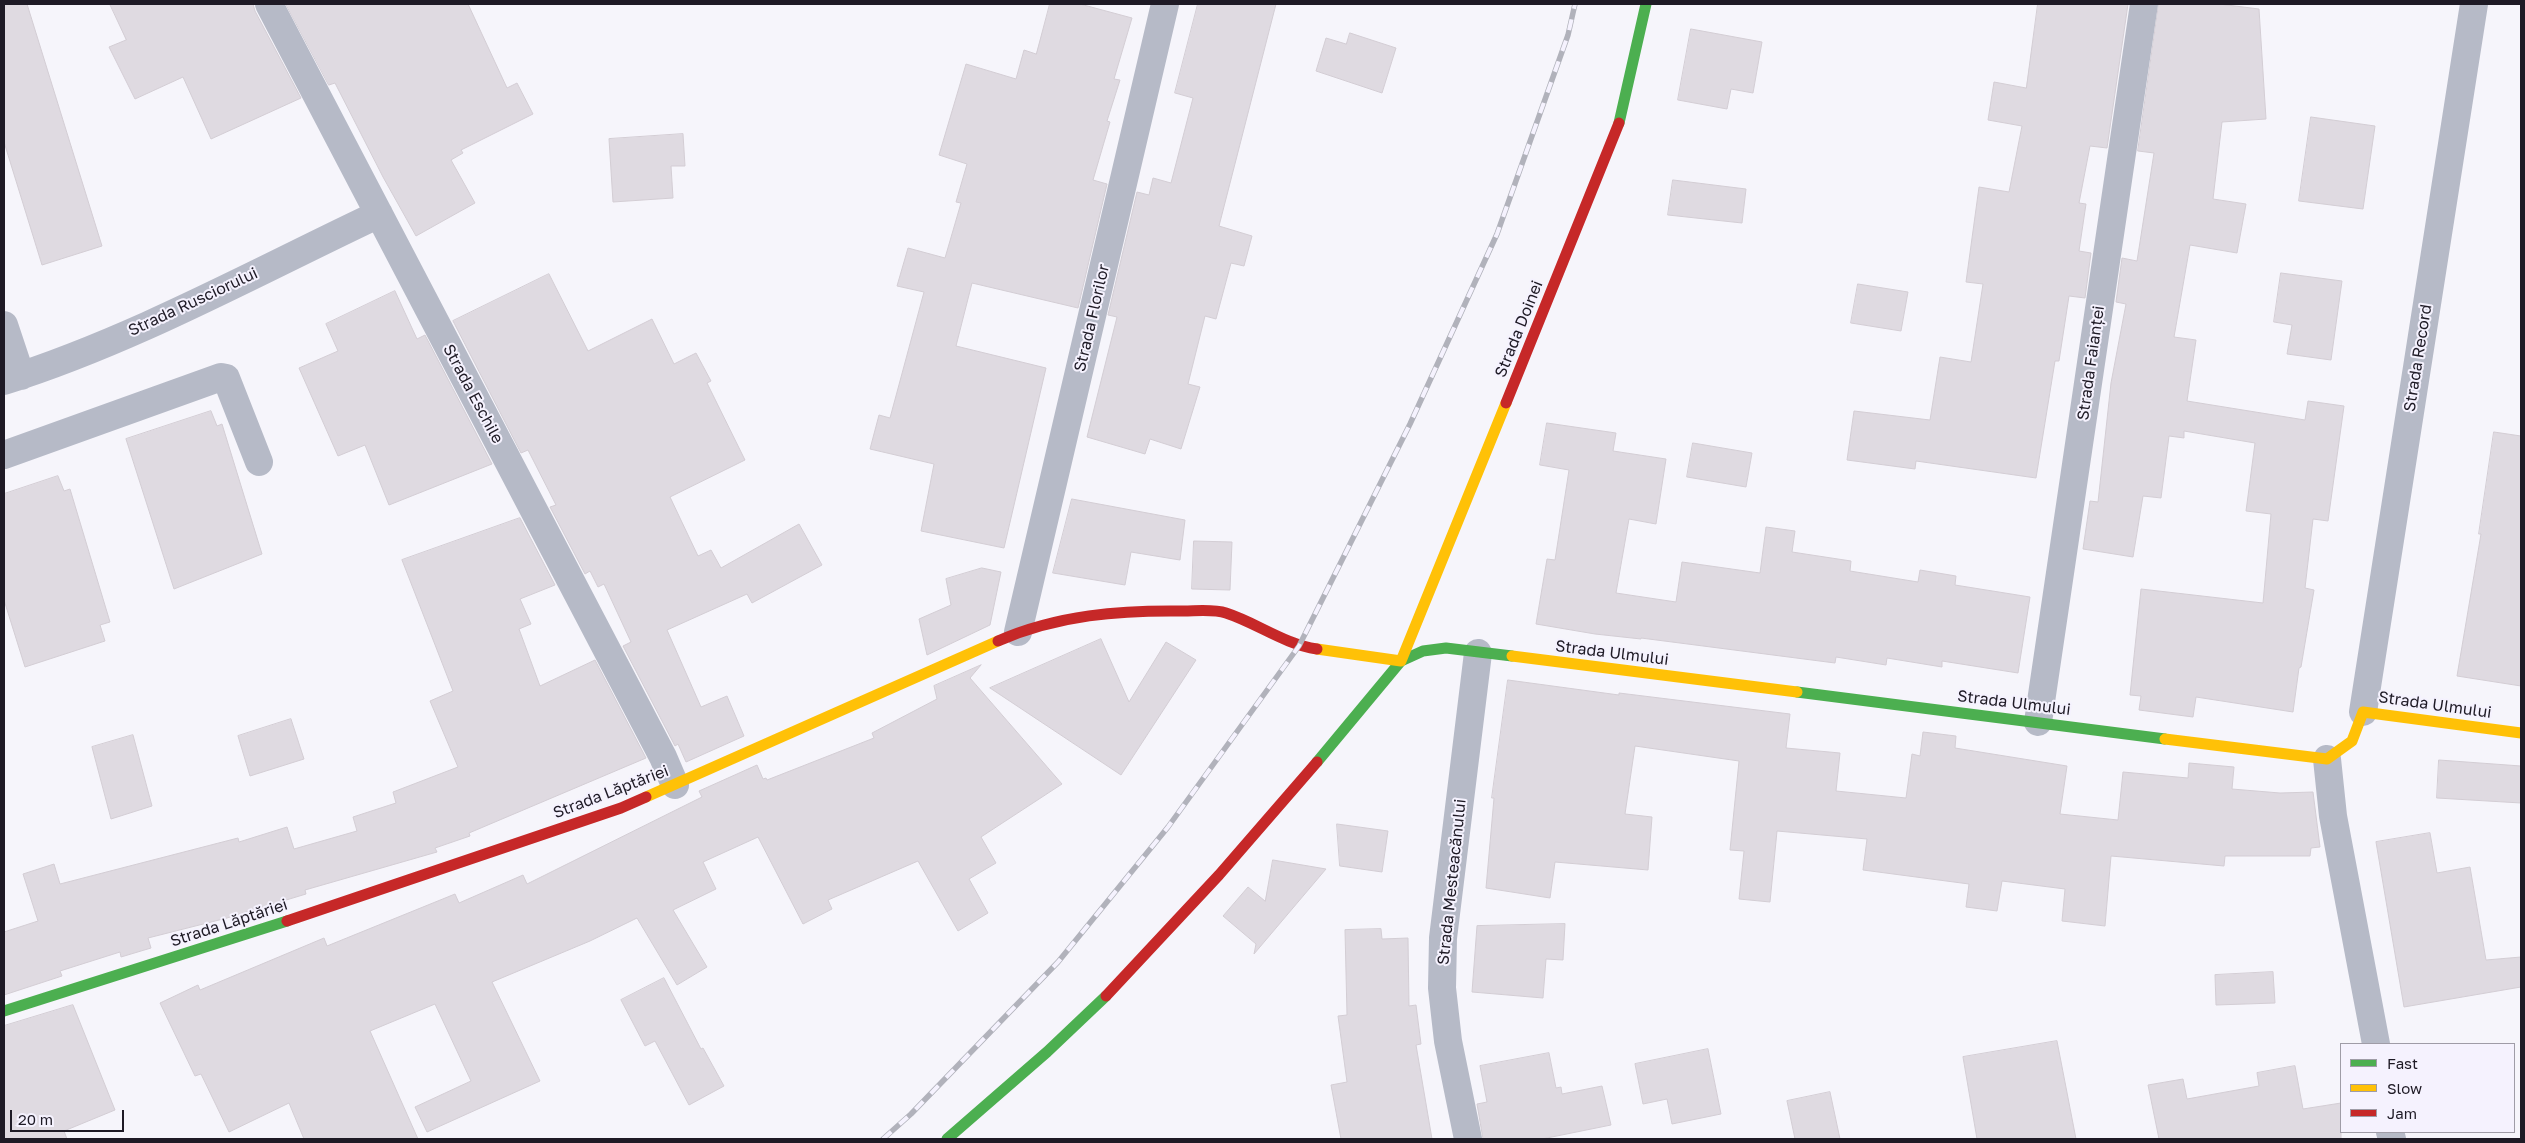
<!DOCTYPE html>
<html>
<head>
<meta charset="utf-8">
<style>
	body { margin:0 }
	#map { position:relative; width:2525px; height:1143px; overflow:hidden; background:#f6f5fb; font-family:"Golos Text",sans-serif }
	canvas { display:block }
	.frame { position:absolute; inset:0; border:5px solid #1e1a25; pointer-events:none }
	.legend { position:absolute; left:2340px; top:1043px; width:175px; height:90px; box-sizing:border-box; background:#f5f2fe; border:1px solid #9f9ca7; margin:0; padding:6px 9px; list-style:none; font-size:15px; color:#1e1a25 }
	.legend li { display:flex; align-items:center; gap:10px; height:25px }
	.legend b { width:25px; border:1px solid #9f9ca7 }
	.scale { position:absolute; left:10px; top:1110px; width:114px; height:22px; box-sizing:border-box; border:2px solid #1e1a25; border-top:0; padding-left:6px; font-size:15px; line-height:18px; white-space:nowrap; color:#1e1a25; -webkit-text-stroke:4px #f5f2fe; paint-order:stroke }
</style>
</head>
<body>
<div id="map">
<canvas width="2525" height="1143"></canvas>
<div class="frame"></div>
<ul class="legend">
<li><b style="height:6px;background:#4caf50"></b>Fast</li>
<li><b style="height:6px;background:#ffc107"></b>Slow</li>
<li><b style="height:6px;background:#c62828"></b>Jam</li>
</ul>
<div class="scale">20 m</div>
</div>
<script>
const c = document.querySelector('canvas').getContext('2d');
c.lineJoin = 'round';
function fillPath(path, color) {
  c.fillStyle = color;
  c.fill(path, 'evenodd');
}
function stroke(path, color, width, dash) {
  c.strokeStyle = color;
  c.lineWidth = width;
  c.lineCap = dash ? 'butt' : 'round';
  c.setLineDash(dash || []);
  c.stroke(path);
}
function label(font, color, halo, rows, align = 'center') {
  c.font = font + ' "Golos Text",sans-serif';
  c.lineWidth = 4;
  c.setLineDash([]);
  c.textBaseline = 'middle';
  c.strokeStyle = halo;
  c.fillStyle = color;
  for (const [text, x, y, turn = 0] of rows) {
    c.save();
    c.translate(x, y);
    c.rotate((+turn || 0) * Math.PI / 180);
    c.textAlign = isNaN(turn) ? turn : align;
    if (halo) c.strokeText(text, 0, 0);
    c.fillText(text, 0, 0);
    c.restore();
  }
}
const building = new Path2D(`
	M 4,4 L 27,4 L 102,246 L 42,265 L 4,142 Z
	M 110,4 L 253,4 L 255,11 L 301,98 L 211,139 L 183,77 L 135,99 L 109,47 L 126,40 Z
	M 286,4 L 468,4 L 507,88 L 517,83 L 533,114 L 461,150 L 463,153 L 451,160 L 475,203 L 416,236 L 383,177 L 335,83 L 329,85 Z
	M 1050,4 L 1080,4 L 1132,18 L 1114,79 L 1120,80 L 1107,121 L 1110,122 L 1093,180 L 1107,184 L 1078,308 L 972,283 L 956,346 L 1046,368 L 1004,548 L 921,531 L 934,464 L 870,449 L 879,415 L 890,418 L 924,292 L 897,286 L 908,248 L 945,258 L 961,203 L 956,202 L 967,164 L 939,155 L 966,64 L 1016,79 L 1024,50 L 1036,54 Z
	M 1198,4 L 1276,4 L 1219,226 L 1252,236 L 1244,266 L 1231,263 L 1216,319 L 1205,316 L 1188,384 L 1200,387 L 1181,449 L 1150,439 L 1145,454 L 1087,437 L 1117,317 L 1108,315 L 1137,192 L 1149,195 L 1153,178 L 1171,183 L 1193,98 L 1175,93 Z
	M 2038,4 L 2128,4 L 2107,148 L 2090,146 L 2079,203 L 2086,204 L 2079,251 L 2091,253 L 2085,298 L 2069,296 L 2059,361 L 2055,361 L 2036,478 L 1916,461 L 1915,469 L 1847,460 L 1854,411 L 1930,420 L 1940,357 L 1971,362 L 1983,284 L 1966,282 L 1979,187 L 2009,192 L 2022,126 L 1988,120 L 1994,82 L 2026,88 Z
	M 2159,4 L 2219,4 L 2259,9 L 2266,119 L 2222,122 L 2213,199 L 2246,204 L 2237,253 L 2190,245 L 2174,337 L 2196,340 L 2187,401 L 2305,420 L 2308,401 L 2344,406 L 2328,521 L 2313,519 L 2305,588 L 2314,590 L 2301,667 L 2299,668 L 2293,712 L 2196,697 L 2193,717 L 2139,710 L 2141,696 L 2130,695 L 2141,589 L 2263,603 L 2271,514 L 2246,511 L 2255,443 L 2184,431 L 2184,438 L 2169,436 L 2161,498 L 2143,496 L 2133,557 L 2083,549 L 2090,501 L 2098,502 L 2111,383 L 2126,304 L 2116,302 L 2122,258 L 2137,261 L 2154,153 L 2138,151 Z
	M 1691,29 L 1762,42 L 1753,93 L 1731,89 L 1727,109 L 1678,100 Z
	M 1350,33 L 1396,48 L 1382,93 L 1316,71 L 1326,38 L 1346,44 Z
	M 2311,117 L 2375,126 L 2363,209 L 2299,201 Z
	M 683,134 L 685,166 L 671,166 L 673,198 L 613,202 L 609,139 Z
	M 1673,180 L 1746,189 L 1742,223 L 1668,215 Z
	M 2281,273 L 2342,281 L 2331,360 L 2287,354 L 2292,325 L 2274,322 Z
	M 549,274 L 588,351 L 652,319 L 674,364 L 696,353 L 711,381 L 707,383 L 745,460 L 670,497 L 698,556 L 711,550 L 721,568 L 799,524 L 822,565 L 752,603 L 747,594 L 667,630 L 701,707 L 727,696 L 744,736 L 686,762 L 678,744 L 675,746 L 623,646 L 631,642 L 604,584 L 598,587 L 590,571 L 585,574 L 550,507 L 556,505 L 528,450 L 521,453 L 453,321 Z
	M 1858,284 L 1908,292 L 1901,331 L 1851,323 Z
	M 395,291 L 417,339 L 425,335 L 492,464 L 389,505 L 365,445 L 338,456 L 299,368 L 338,351 L 326,324 Z
	M 211,411 L 217,426 L 222,424 L 262,554 L 174,589 L 126,439 Z
	M 1547,423 L 1616,433 L 1613,451 L 1666,459 L 1656,524 L 1629,519 L 1616,593 L 1676,602 L 1682,562 L 1760,573 L 1766,527 L 1795,531 L 1792,552 L 1851,561 L 1850,571 L 1918,582 L 1920,570 L 1956,576 L 1955,585 L 2030,597 L 2018,673 L 1942,661 L 1942,667 L 1887,658 L 1886,665 L 1836,657 L 1835,663 L 1641,638 L 1641,639 L 1595,634 L 1536,624 L 1547,559 L 1555,560 L 1569,470 L 1540,465 Z
	M 2494,432 L 2521,436 L 2521,686 L 2457,676 L 2481,534 L 2479,534 Z
	M 1693,443 L 1752,453 L 1746,487 L 1687,477 Z
	M 58,476 L 64,491 L 70,489 L 110,622 L 100,625 L 105,641 L 25,667 L 4,600 L 4,494 Z
	M 1072,499 L 1185,520 L 1180,560 L 1131,552 L 1125,585 L 1053,573 Z
	M 520,518 L 555,585 L 520,599 L 531,624 L 519,629 L 540,686 L 595,660 L 646,758 L 469,833 L 470,836 L 435,848 L 437,852 L 305,890 L 306,894 L 227,918 L 148,938 L 151,948 L 121,957 L 120,952 L 60,971 L 62,976 L 4,995 L 4,932 L 38,921 L 23,874 L 54,864 L 60,884 L 238,838 L 239,842 L 287,827 L 294,849 L 357,831 L 353,817 L 396,803 L 393,792 L 458,767 L 430,701 L 453,691 L 402,560 Z
	M 1194,541 L 1232,542 L 1230,590 L 1192,589 Z
	M 982,568 L 1001,572 L 990,625 L 927,655 L 919,619 L 951,605 L 946,579 Z
	M 1101,639 L 1129,702 L 1166,642 L 1196,660 L 1121,775 L 990,688 Z
	M 981,665 L 970,678 L 1062,784 L 981,837 L 996,863 L 969,879 L 988,913 L 958,931 L 918,861 L 828,900 L 832,909 L 803,924 L 758,837 L 703,862 L 716,889 L 673,910 L 707,967 L 677,985 L 637,918 L 590,941 L 492,982 L 540,1081 L 427,1132 L 415,1107 L 471,1081 L 435,1004 L 370,1031 L 418,1139 L 304,1139 L 289,1103 L 229,1132 L 201,1074 L 195,1076 L 160,1003 L 198,985 L 200,990 L 324,938 L 327,946 L 455,894 L 459,903 L 523,875 L 527,884 L 702,797 L 699,791 L 757,765 L 763,779 L 766,778 L 767,780 L 874,738 L 872,733 L 937,699 L 934,686 Z
	M 1508,680 L 1619,695 L 1619,693 L 1790,714 L 1786,748 L 1840,753 L 1836,791 L 1906,798 L 1912,754 L 1920,756 L 1923,732 L 1956,736 L 1955,748 L 2067,766 L 2060,814 L 2118,820 L 2123,772 L 2188,778 L 2189,763 L 2234,767 L 2232,789 L 2280,793 L 2313,792 L 2320,847 L 2311,848 L 2310,856 L 2225,856 L 2224,866 L 2111,856 L 2105,926 L 2062,921 L 2065,889 L 2002,881 L 1997,911 L 1966,907 L 1969,884 L 1863,870 L 1867,839 L 1777,831 L 1770,902 L 1739,899 L 1744,851 L 1730,850 L 1739,761 L 1635,746 L 1625,814 L 1652,817 L 1648,870 L 1555,862 L 1550,898 L 1486,888 L 1494,798 L 1492,798 Z
	M 291,719 L 304,759 L 250,776 L 238,736 Z
	M 133,735 L 152,806 L 111,819 L 92,747 Z
	M 2439,760 L 2521,766 L 2521,803 L 2437,798 Z
	M 1337,824 L 1388,831 L 1382,872 L 1340,866 Z
	M 2430,833 L 2437,873 L 2470,867 L 2486,960 L 2521,957 L 2521,987 L 2404,1007 L 2376,842 Z
	M 1273,860 L 1326,869 L 1254,954 L 1256,944 L 1223,916 L 1248,887 L 1265,901 Z
	M 1565,924 L 1563,960 L 1546,959 L 1543,998 L 1472,992 L 1477,926 Z
	M 1381,929 L 1382,939 L 1408,938 L 1409,1006 L 1416,1005 L 1421,1044 L 1416,1045 L 1432,1139 L 1341,1139 L 1331,1085 L 1347,1082 L 1338,1016 L 1347,1015 L 1345,930 Z
	M 2273,972 L 2275,1003 L 2216,1005 L 2215,975 Z
	M 664,978 L 701,1049 L 703,1048 L 724,1086 L 689,1105 L 655,1041 L 645,1046 L 621,1000 Z
	M 73,1005 L 115,1110 L 64,1131 L 67,1139 L 4,1139 L 4,1026 Z
	M 2057,1041 L 2076,1139 L 1977,1139 L 1963,1057 Z
	M 1708,1049 L 1721,1114 L 1672,1124 L 1667,1099 L 1643,1104 L 1635,1064 Z
	M 1549,1053 L 1556,1088 L 1561,1087 L 1562,1094 L 1602,1086 L 1611,1125 L 1542,1139 L 1483,1139 L 1477,1104 L 1487,1102 L 1480,1066 Z
	M 2295,1066 L 2303,1109 L 2341,1103 L 2341,1139 L 2159,1139 L 2148,1085 L 2183,1079 L 2187,1099 L 2259,1086 L 2257,1073 Z
	M 1830,1092 L 1840,1139 L 1795,1139 L 1787,1101 Z`);
const street = new Path2D(`
	M 269,4 L 663,757 L 675,785
	M 4,325 L 21,376
	M 4,381 C 134,340 256,272 379,214
	M 4,455 L 221,377 L 226,378 L 259,462
	M 1018,632 L 1165,4
	M 2363,712 L 2474,4
	M 2038,722 L 2144,4
	M 2327,759 L 2333,816 L 2376,1044
	M 2390,1132 L 2392,1139
	M 1468,1139 L 1448,1041 L 1442,988 L 1443,938 L 1478,653`);
const fast = new Path2D(`
	M 1619,123 L 1646,4
	M 1797,692 L 2165,739
	M 1317,762 L 1401,661 L 1423,651 L 1446,648 L 1512,656
	M 4,1011 L 287,921
	M 947,1139 L 1047,1052 L 1106,996`);
const slow = new Path2D(`
	M 1317,649 L 1401,661 L 1506,403
	M 1512,656 L 1797,692
	M 2165,739 L 2327,759 L 2352,741 L 2363,712 L 2521,733
	M 646,797 L 998,641`);
const jam = new Path2D(`
	M 1506,403 L 1619,123
	M 998,641 C 1057,615 1120,610 1184,611 C 1196,611 1214,609 1226,613 C 1257,623 1284,644 1317,649
	M 287,921 L 621,808 L 646,797
	M 1106,996 L 1219,875 L 1317,762`);
const rail = new Path2D(`
	M 883,1139 L 911,1114 L 1058,962 L 1168,827 L 1299,646 L 1410,424 L 1497,234 L 1568,35 L 1575,4`);
const streetNames = [
	["Strada Rusciorului",193,302,-25],
	["Strada Florilor",1092,318,-77],
	["Strada Doinei",1519,329,-68],
	["Strada Record",2418,358,-81],
	["Strada Faianței",2091,363,-82],
	["Strada Eschile",473,394,62],
	["Strada Ulmului",1612,653,7],
	["Strada Ulmului",2014,703,7],
	["Strada Ulmului",2435,705,8],
	["Strada Lăptăriei",611,792,-21],
	["Strada Mesteacănului",1452,882,-84],
	["Strada Lăptăriei",229,923,-18]
];
fillPath(building, '#dfdae1');
stroke(building, '#d3cdd4', 1);
stroke(street, '#b6bac7', 28);
stroke(fast, '#4caf50', 11);
stroke(slow, '#ffc107', 11);
stroke(jam, '#c62828', 11);
stroke(rail, '#b1b2bb', 5.5);
stroke(rail, '#f5f2fe', 4, [11]);
label('16px', '#1e1a25', '#f5f2fe', streetNames);
</script>
</body>
</html>
